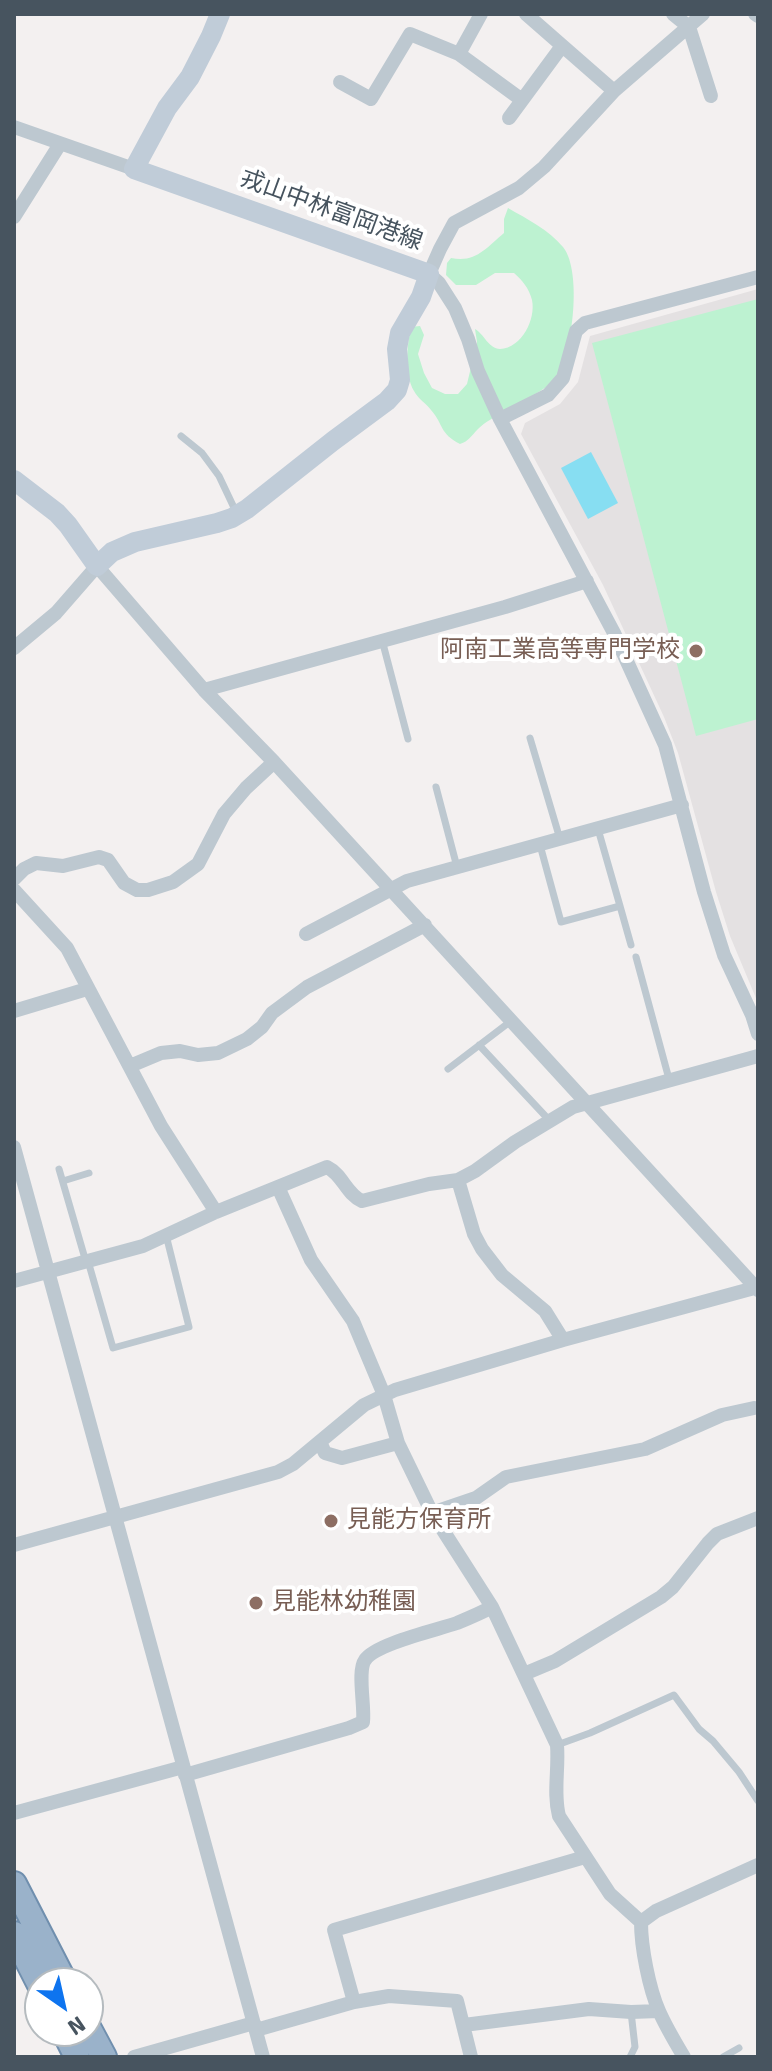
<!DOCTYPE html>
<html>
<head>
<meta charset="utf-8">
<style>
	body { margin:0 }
	#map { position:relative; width:772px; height:2071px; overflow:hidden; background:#f3f0f0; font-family:Signika,sans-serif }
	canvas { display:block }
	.frame { position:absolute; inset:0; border:16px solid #47545f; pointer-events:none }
	.north { position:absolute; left:24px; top:1967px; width:80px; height:80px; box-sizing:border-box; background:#fff; border:2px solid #b5bbbf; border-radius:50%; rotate:146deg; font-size:22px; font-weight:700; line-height:32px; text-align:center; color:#47545f }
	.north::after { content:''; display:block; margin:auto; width:28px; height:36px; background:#0e74ef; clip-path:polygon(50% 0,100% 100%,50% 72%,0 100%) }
</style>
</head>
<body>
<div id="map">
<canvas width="772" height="2071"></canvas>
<div class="frame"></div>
<div class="north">N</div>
</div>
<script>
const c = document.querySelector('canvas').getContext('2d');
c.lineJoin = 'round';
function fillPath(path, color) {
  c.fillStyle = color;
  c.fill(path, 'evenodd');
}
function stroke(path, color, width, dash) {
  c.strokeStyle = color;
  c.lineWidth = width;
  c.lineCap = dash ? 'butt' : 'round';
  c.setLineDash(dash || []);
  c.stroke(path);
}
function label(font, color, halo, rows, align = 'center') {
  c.font = font + ' Signika,"Noto Sans JP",sans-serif';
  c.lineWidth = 8;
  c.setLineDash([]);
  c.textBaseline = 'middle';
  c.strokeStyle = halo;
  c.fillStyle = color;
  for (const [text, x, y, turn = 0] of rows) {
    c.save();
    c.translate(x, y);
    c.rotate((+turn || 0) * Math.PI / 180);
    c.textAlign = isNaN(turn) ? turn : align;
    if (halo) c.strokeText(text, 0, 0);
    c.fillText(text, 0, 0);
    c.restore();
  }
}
const education = new Path2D(`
	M 758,289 L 758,1003 L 730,936 L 716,892 L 678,753 L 664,717 L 603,585 L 521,434 L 525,423 L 560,404 L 578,382 L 590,336 Z`);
const green = new Path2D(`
	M 508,208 C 527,219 549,230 563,247 C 583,271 573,362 551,383 C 538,395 519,401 504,411 C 495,417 485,422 478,429 C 471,436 469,441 460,444 C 439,433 444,425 431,410 C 426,403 418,399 414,391 C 404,374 407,345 411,327 L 420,326 L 424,335 L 418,354 L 424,373 L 432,388 L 445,394 L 458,394 L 467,384 L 477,342 L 475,329 C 484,334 489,349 500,349 C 522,348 536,319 532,300 C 529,288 522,280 514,273 L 495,273 L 476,285 L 456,285 L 446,275 L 447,263 L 451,258 C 476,263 486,248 504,233 L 504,219 Z
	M 758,299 L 758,719 L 696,736 L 592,343 Z`);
const water = new Path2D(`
	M 591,452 L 618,503 L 588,519 L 561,468 Z`);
const service = new Path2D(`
	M 181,436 L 202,453 L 219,476 L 237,514
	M 382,640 L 408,739
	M 530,738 L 560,839
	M 436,787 L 457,867
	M 598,829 L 620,906
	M 540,845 L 561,922 L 620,906 L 631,945
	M 636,957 L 669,1079
	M 479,1045 L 550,1121
	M 448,1069 L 511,1021
	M 59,1169 L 86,1262
	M 63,1181 L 89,1173
	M 88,1261 L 113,1348 L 189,1327 L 166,1235
	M 557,1745 L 590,1733 L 674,1695 L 699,1729 L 713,1741 L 739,1772 L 758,1801
	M 630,2057 L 635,2047 L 631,2012
	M 723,2057 L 739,2048`);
const minor = new Path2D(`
	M 526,14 L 614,91
	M 673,14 L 689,27 L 711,96
	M 703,14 L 614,91 L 544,167 L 519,188 L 454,223 L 440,249 L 429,274 L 439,283 L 455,308 L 468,339 L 478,371 L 500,419 L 614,633 L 665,745 L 704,892 L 724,955 L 752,1015 L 758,1034
	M 755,14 L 758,16
	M 459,54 L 481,14
	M 340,82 L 371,99 L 410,34 L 459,54 L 522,100
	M 509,118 L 562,46
	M 14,127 L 134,169
	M 14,217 L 60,144
	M 500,419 L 548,395 L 563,378 L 576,331 L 585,323 L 758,277
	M 14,648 L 56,613 L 97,566 L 204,690 L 274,762 L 758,1290
	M 204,690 L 505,607 L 587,581
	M 14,879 L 24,869 L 36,863 L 63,866 L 99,857 L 108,860 L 124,883 L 137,890 L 148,890 L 173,882 L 198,864 L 224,814 L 246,788 L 274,762
	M 14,890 L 67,948 L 161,1126 L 216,1212
	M 306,934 L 407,881 L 682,805
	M 14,1011 L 87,989
	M 130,1066 L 161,1053 L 180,1051 L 198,1055 L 218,1053 L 247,1039 L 262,1027 L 272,1013 L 307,987 L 425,925
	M 14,1147 L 263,2057
	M 458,1180 L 474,1234 L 482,1249 L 502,1275 L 545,1311 L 563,1340
	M 278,1187 L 311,1260 L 353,1321 L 384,1395 L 398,1443 L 432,1513 L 492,1607 L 557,1745 C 559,1769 553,1793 559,1816 L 610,1894 L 641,1922
	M 14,1281 L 143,1246 L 216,1212 L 327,1167 C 343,1175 346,1194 362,1201 L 429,1184 L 458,1180 L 475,1171 L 515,1142 L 573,1107 L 758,1056
	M 320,1442 L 325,1453 L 342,1458 L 398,1443
	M 432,1513 L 476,1498 L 506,1477 L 645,1449 L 722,1415 L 754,1408
	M 14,1545 L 278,1472 L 293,1464 L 364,1405 L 395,1390 L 563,1340 L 758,1287
	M 524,1674 L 555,1661 L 661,1597 L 673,1587 L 708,1543 L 717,1534 L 758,1518
	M 185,1775 L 349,1728 L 363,1722 C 365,1706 357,1671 365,1660 C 375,1644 437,1630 457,1623 C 469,1618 481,1613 492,1607
	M 14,1813 L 183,1767
	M 354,2002 L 334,1930 L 585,1857
	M 464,2025 L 589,2009 L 631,2012 L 659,2011
	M 256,2030 L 354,2002 L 389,1996 L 457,2001 L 471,2057
	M 134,2057 L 254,2023
	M 684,2057 C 675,2042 666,2027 659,2011 C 649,1988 641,1947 641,1922 L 656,1911 L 758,1865`);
const secondary = new Path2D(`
	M 14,480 L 57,513 L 68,525 L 97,566 L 112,552 L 135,542 L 217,523 L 232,518 L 247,509 L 333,441 L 387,401 L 397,390 L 400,380 L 397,349 L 400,333 L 421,297 L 429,274 L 134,169 L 167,108 L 190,77 L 211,36 L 220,14`);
const trunk = new Path2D(`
	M 14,1884 L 65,1983
	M 14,1934 L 40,1985
	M 88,2027 L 104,2057
	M 64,2031 L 77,2057`);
const markers = [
	[696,651,8,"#8d6e63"],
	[331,1521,8,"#8d6e63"],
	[256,1603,8,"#8d6e63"]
];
const streetNames = [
	["戎山中林富岡港線",331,211,20]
];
const educationNames = [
	["阿南工業高等専門学校",680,651,"right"],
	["見能方保育所",347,1521],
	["見能林幼稚園",272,1603]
];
fillPath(education, '#e4e1e2');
fillPath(green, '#bdf2d1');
fillPath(water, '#87def2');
stroke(trunk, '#708fae', 28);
stroke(service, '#bdc8d0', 7);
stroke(minor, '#bdc8d0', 14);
stroke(secondary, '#c0ccd8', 20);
stroke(trunk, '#9ab2ca', 24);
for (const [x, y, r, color] of markers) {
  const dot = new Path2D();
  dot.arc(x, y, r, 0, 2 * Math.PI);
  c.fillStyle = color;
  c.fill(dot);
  stroke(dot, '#fff', 3);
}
label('24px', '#47545f', '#fff', streetNames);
label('24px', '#785e54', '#fff', educationNames, 'left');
</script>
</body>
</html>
